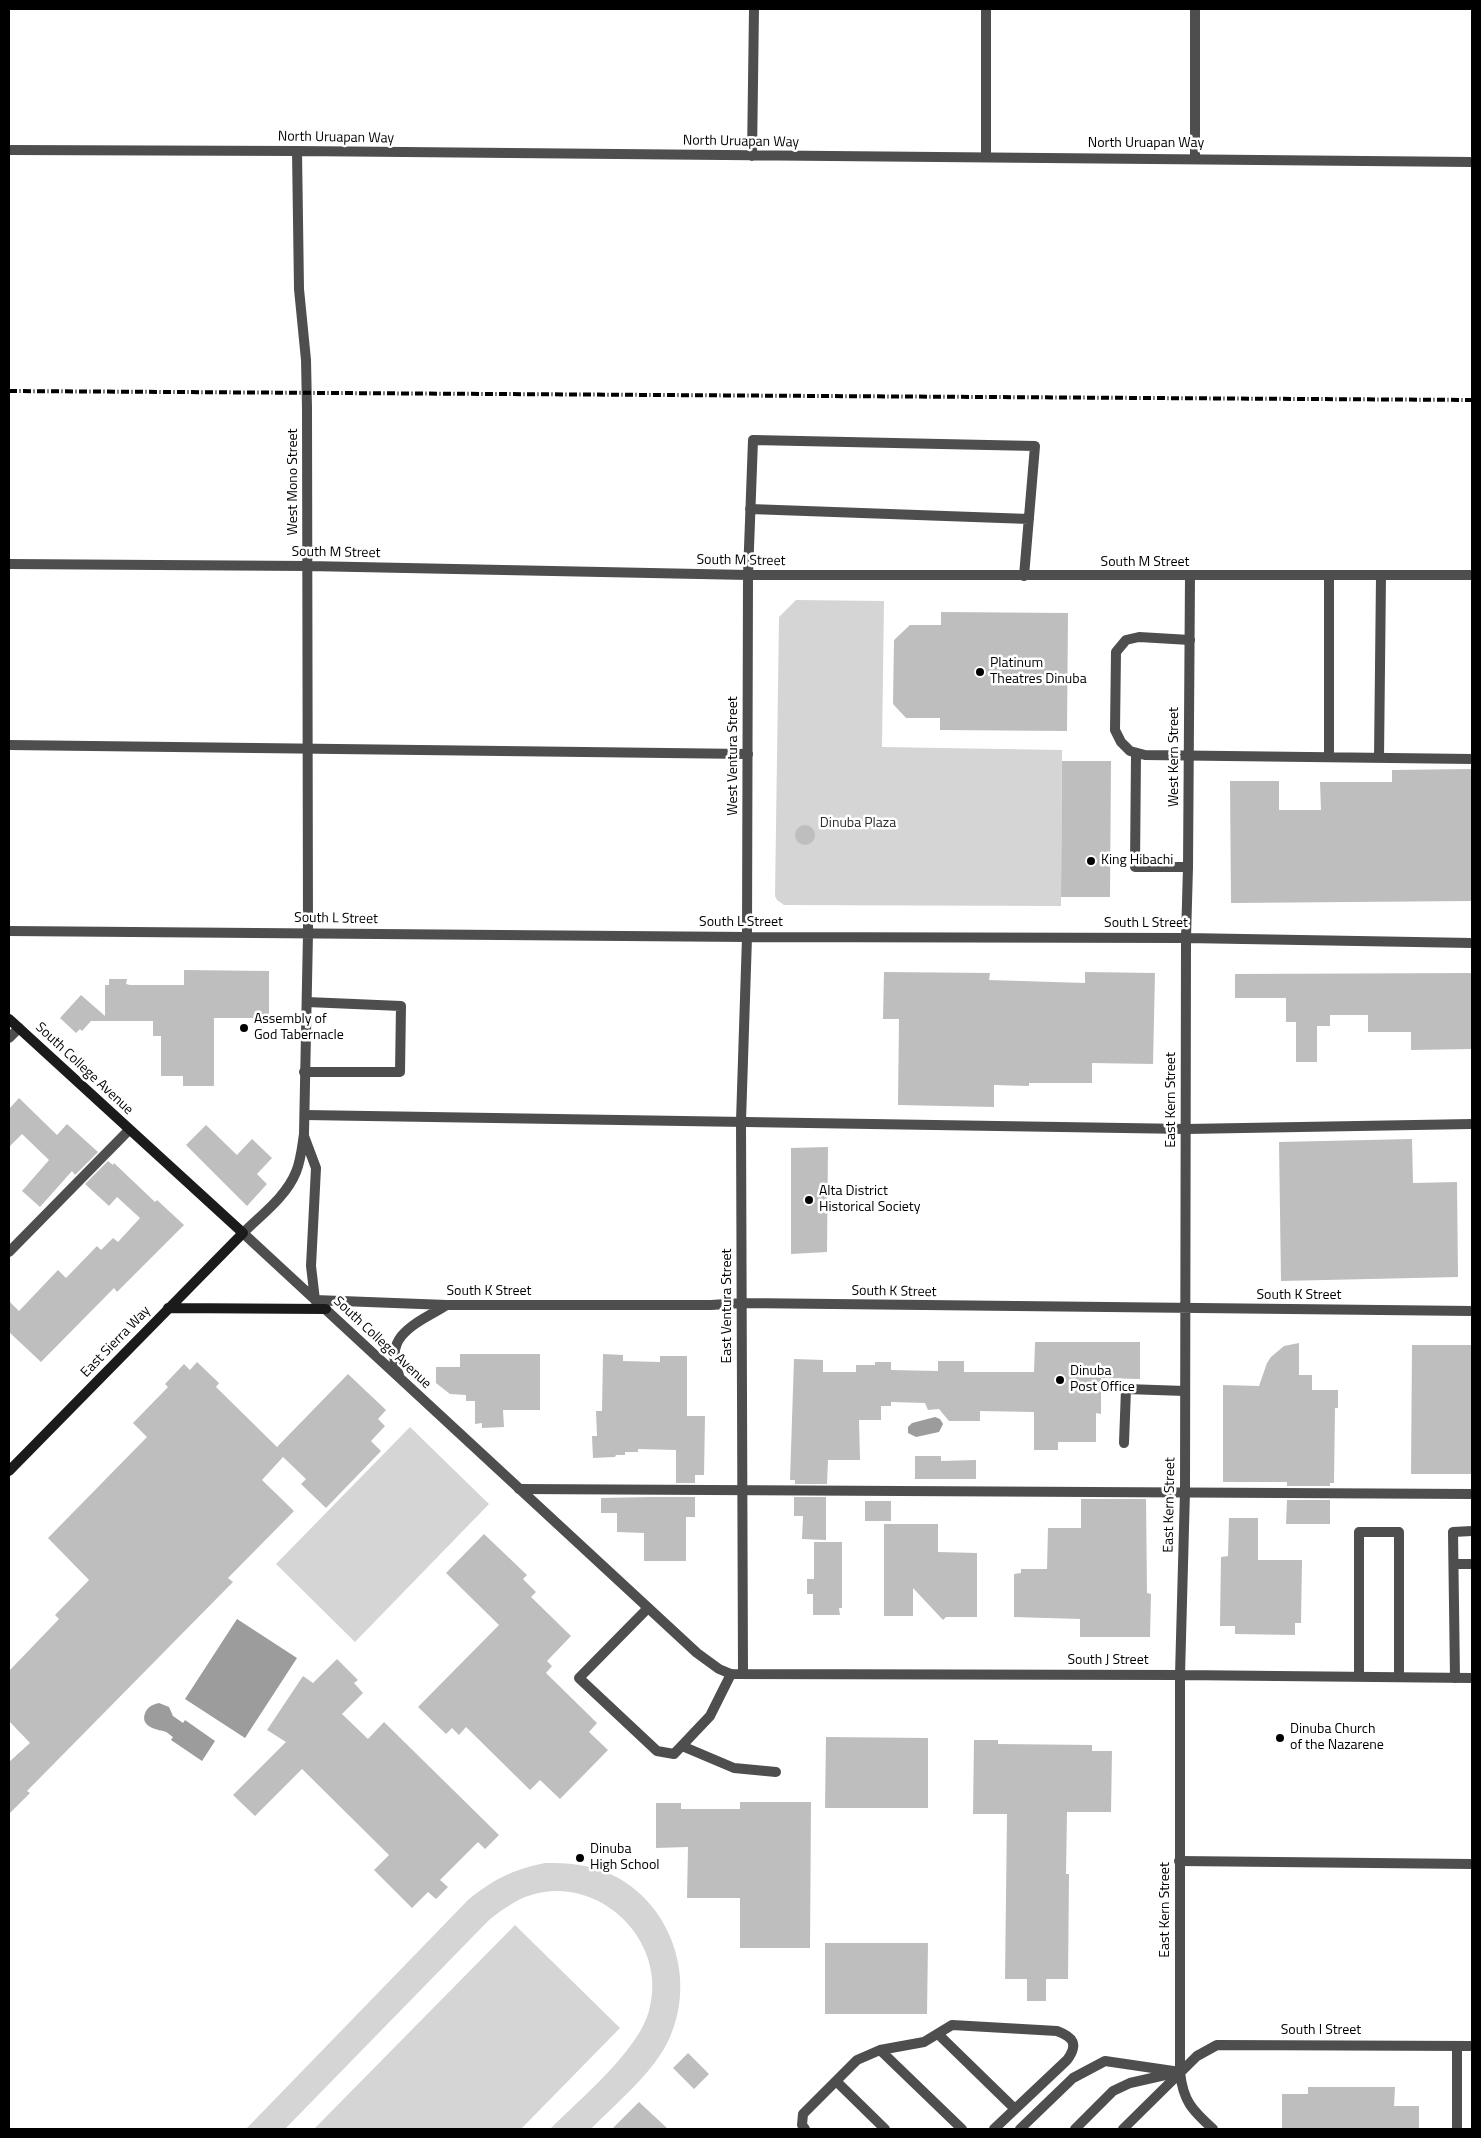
<!DOCTYPE html>
<html>
<head>
<meta charset="utf-8">
<style>
	body { margin:0 }
	#map { position:relative; width:1481px; height:2138px; overflow:hidden; background:#fff; font-family:"Titillium Web",sans-serif }
	canvas { display:block }
	.frame { position:absolute; inset:0; border:10px solid #000; pointer-events:none }
</style>
</head>
<body>
<div id="map">
<canvas width="1481" height="2138"></canvas>
<div class="frame"></div>
</div>
<script>
const c = document.querySelector('canvas').getContext('2d');
c.lineJoin = 'round';
function fillPath(path, color) {
  c.fillStyle = color;
  c.fill(path, 'evenodd');
}
function stroke(path, color, width, dash) {
  c.strokeStyle = color;
  c.lineWidth = width;
  c.lineCap = dash ? 'butt' : 'round';
  c.setLineDash(dash || []);
  c.stroke(path);
}
function label(font, color, halo, rows, align = 'center') {
  c.font = font + ' "Titillium Web",sans-serif';
  c.lineWidth = 5;
  c.setLineDash([]);
  c.textBaseline = 'middle';
  c.strokeStyle = halo;
  c.fillStyle = color;
  for (const [text, x, y, turn = 0] of rows) {
    c.save();
    c.translate(x, y);
    c.rotate((+turn || 0) * Math.PI / 180);
    c.textAlign = isNaN(turn) ? turn : align;
    if (halo) c.strokeText(text, 0, 0);
    c.fillText(text, 0, 0);
    c.restore();
  }
}
const green = new Path2D(`
	M 796,600 L 884,601 L 882,747 L 1062,750 L 1061,906 L 784,905 L 777,900 L 775,896 L 779,617 Z
	M 410,1427 L 489,1504 L 355,1642 L 276,1564 Z
	M 545,1863 C 567,1863 588,1864 608,1873 C 670,1900 697,1976 670,2037 C 654,2073 618,2101 591,2129 L 550,2129 C 580,2099 638,2051 649,2011 C 669,1942 600,1874 531,1895 C 515,1900 502,1910 489,1920 L 285,2129 L 246,2129 L 468,1900 C 492,1880 514,1869 545,1863 Z
	M 515,1925 L 620,2028 L 521,2129 L 314,2129 Z`);
const water = new Path2D(`
	M 935,1417 L 940,1419 L 943,1424 L 939,1432 L 916,1437 L 908,1433 L 908,1427 L 912,1423 Z
	M 237,1619 L 297,1658 L 245,1738 L 185,1699 Z
	M 159,1703 L 169,1707 L 173,1716 L 183,1723 L 185,1720 L 215,1741 L 202,1761 L 171,1740 L 173,1737 C 170,1735 166,1731 163,1731 C 153,1729 139,1725 146,1711 C 149,1706 154,1704 159,1703 Z`);
const building = new Path2D(`
	M 941,612 L 1068,613 L 1067,731 L 940,730 L 940,718 L 906,718 L 893,704 L 894,640 L 910,625 L 941,625 Z
	M 1062,761 L 1111,761 L 1110,897 L 1061,897 Z
	M 1472,769 L 1472,901 L 1231,903 L 1230,781 L 1279,781 L 1279,810 L 1321,810 L 1320,782 L 1392,782 L 1392,770 Z
	M795 835a10 10 0 1 1 20 0a10 10 0 1 1-20 0Z
	M 184,970 L 269,971 L 269,1018 L 214,1018 L 214,1086 L 183,1086 L 183,1076 L 161,1076 L 161,1036 L 153,1036 L 153,1021 L 91,1021 L 82,1031 L 80,1029 L 76,1033 L 60,1018 L 81,995 L 105,1016 L 105,985 L 109,985 L 109,979 L 127,979 L 126,984 L 130,985 L 184,985 Z
	M 884,972 L 990,973 L 989,980 L 1085,983 L 1085,972 L 1155,973 L 1153,1064 L 1092,1063 L 1092,1083 L 1029,1083 L 1029,1086 L 994,1085 L 994,1107 L 898,1105 L 899,1019 L 883,1019 Z
	M 1472,973 L 1472,1049 L 1411,1050 L 1411,1032 L 1368,1032 L 1368,1015 L 1330,1015 L 1330,1026 L 1317,1026 L 1317,1062 L 1296,1062 L 1296,1022 L 1286,1022 L 1286,998 L 1235,998 L 1235,974 Z
	M 19,1098 L 57,1135 L 67,1124 L 98,1152 L 75,1175 L 72,1171 L 40,1207 L 22,1191 L 49,1160 L 22,1134 L 9,1147 L 9,1109 Z
	M 206,1125 L 237,1155 L 252,1139 L 272,1158 L 257,1174 L 267,1184 L 247,1206 L 186,1145 Z
	M 1412,1139 L 1413,1183 L 1457,1182 L 1458,1277 L 1281,1281 L 1279,1142 Z
	M 828,1147 L 827,1252 L 791,1254 L 791,1148 Z
	M 108,1161 L 113,1165 L 114,1163 L 155,1202 L 157,1200 L 184,1225 L 117,1292 L 114,1288 L 41,1362 L 9,1332 L 9,1301 L 19,1311 L 58,1270 L 66,1278 L 97,1246 L 101,1250 L 113,1238 L 118,1242 L 140,1218 L 117,1197 L 109,1206 L 85,1184 Z
	M 1035,1342 L 1140,1342 L 1140,1379 L 1101,1378 L 1101,1414 L 1096,1413 L 1096,1442 L 1058,1442 L 1058,1450 L 1034,1450 L 1034,1412 L 980,1411 L 980,1421 L 949,1421 L 939,1409 L 928,1410 L 925,1403 L 891,1402 L 891,1406 L 881,1406 L 881,1420 L 859,1420 L 860,1460 L 828,1460 L 827,1484 L 795,1484 L 795,1480 L 790,1480 L 794,1359 L 823,1360 L 823,1372 L 856,1372 L 856,1365 L 875,1365 L 875,1362 L 891,1362 L 891,1370 L 938,1371 L 938,1361 L 964,1361 L 964,1372 L 1034,1372 Z
	M 1299,1343 L 1299,1375 L 1312,1375 L 1312,1390 L 1338,1390 L 1338,1408 L 1335,1408 L 1334,1483 L 1330,1483 L 1330,1486 L 1287,1486 L 1287,1482 L 1223,1482 L 1223,1385 L 1259,1386 L 1267,1363 L 1271,1357 L 1284,1346 Z
	M 1412,1345 L 1472,1345 L 1472,1474 L 1411,1474 Z
	M 460,1354 L 540,1354 L 540,1410 L 503,1410 L 504,1427 L 482,1428 L 482,1423 L 475,1424 L 475,1401 L 466,1401 L 466,1395 L 450,1394 L 436,1383 L 436,1367 L 460,1367 Z
	M 603,1354 L 623,1355 L 623,1361 L 660,1362 L 660,1356 L 687,1356 L 687,1416 L 705,1416 L 704,1475 L 695,1475 L 695,1483 L 676,1483 L 676,1450 L 638,1449 L 638,1452 L 625,1452 L 625,1455 L 616,1455 L 615,1457 L 593,1458 L 592,1436 L 597,1436 L 596,1411 L 602,1411 Z
	M 197,1362 L 219,1383 L 216,1387 L 277,1447 L 348,1374 L 386,1410 L 378,1419 L 385,1426 L 371,1441 L 381,1451 L 326,1508 L 301,1484 L 306,1479 L 283,1457 L 262,1480 L 294,1511 L 228,1578 L 233,1582 L 27,1791 L 30,1793 L 9,1814 L 9,1762 L 30,1743 L 9,1721 L 9,1671 L 59,1619 L 55,1615 L 89,1580 L 48,1538 L 147,1437 L 133,1423 L 168,1387 L 165,1384 L 184,1364 L 190,1370 Z
	M 915,1456 L 941,1456 L 941,1461 L 976,1460 L 976,1479 L 915,1479 Z
	M 650,1497 L 695,1497 L 695,1517 L 686,1517 L 686,1561 L 644,1561 L 644,1533 L 617,1532 L 617,1513 L 601,1513 L 601,1498 Z
	M 794,1497 L 826,1497 L 826,1540 L 802,1539 L 803,1516 L 794,1516 Z
	M 1081,1499 L 1146,1499 L 1147,1593 L 1151,1594 L 1150,1637 L 1080,1637 L 1080,1619 L 1014,1617 L 1014,1574 L 1021,1573 L 1021,1569 L 1047,1569 L 1048,1528 L 1081,1528 Z
	M 1287,1500 L 1330,1500 L 1330,1524 L 1286,1524 Z
	M 865,1501 L 891,1501 L 891,1521 L 865,1521 Z
	M 1229,1518 L 1258,1518 L 1258,1560 L 1302,1560 L 1301,1623 L 1295,1623 L 1295,1635 L 1235,1634 L 1235,1626 L 1220,1626 L 1221,1557 L 1228,1556 Z
	M 884,1524 L 938,1524 L 938,1552 L 977,1553 L 977,1617 L 946,1617 L 943,1620 L 913,1588 L 913,1616 L 884,1616 Z
	M 484,1534 L 527,1575 L 523,1579 L 536,1592 L 531,1597 L 571,1636 L 547,1661 L 552,1666 L 546,1673 L 597,1723 L 589,1732 L 608,1750 L 560,1799 L 540,1780 L 530,1790 L 466,1727 L 459,1735 L 452,1728 L 446,1734 L 418,1707 L 499,1625 L 446,1573 Z
	M 814,1542 L 842,1542 L 842,1608 L 839,1608 L 840,1615 L 813,1615 L 813,1594 L 807,1594 L 807,1579 L 814,1579 Z
	M 337,1659 L 358,1680 L 354,1683 L 363,1693 L 342,1714 L 368,1739 L 384,1722 L 499,1835 L 485,1849 L 478,1842 L 440,1880 L 448,1887 L 436,1899 L 428,1892 L 412,1908 L 374,1870 L 389,1855 L 302,1769 L 255,1816 L 233,1795 L 286,1742 L 267,1730 L 303,1676 L 313,1683 Z
	M 826,1737 L 928,1738 L 928,1808 L 825,1808 Z
	M 974,1740 L 998,1740 L 998,1744 L 1092,1745 L 1092,1751 L 1112,1751 L 1111,1812 L 1067,1812 L 1066,1874 L 1069,1874 L 1068,1979 L 1046,1979 L 1046,2001 L 1027,2001 L 1027,1979 L 1005,1979 L 1007,1814 L 973,1814 Z
	M 740,1802 L 811,1802 L 810,1948 L 740,1948 L 740,1898 L 687,1898 L 688,1847 L 656,1848 L 656,1803 L 681,1803 L 681,1809 L 740,1809 Z
	M 825,1943 L 928,1943 L 927,2014 L 825,2014 Z
	M 688,2053 L 709,2074 L 694,2089 L 673,2068 Z
	M 1308,2087 L 1395,2087 L 1394,2106 L 1419,2106 L 1419,2129 L 1282,2129 L 1282,2094 L 1308,2094 Z
	M 639,2102 L 668,2129 L 612,2129 Z`);
const lane = new Path2D(`
	M 986,157 L 986,9
	M 750,509 L 1029,519
	M 748,575 L 753,440 L 1035,446 L 1024,576
	M 1329,576 L 1329,757
	M 1190,640 L 1139,637 L 1126,640 L 1116,652 L 1115,730 L 1121,742 L 1130,751 L 1145,755 L 1472,759
	M 9,745 L 748,754
	M 1136,754 L 1135,867 L 1188,867
	M 1379,758 L 1381,576
	M 304,1072 L 400,1072 L 401,1006 L 307,1002
	M 305,1115 L 1186,1129 L 1472,1124
	M 9,1252 L 129,1130
	M 1124,1443 L 1126,1389 L 1185,1391
	M 519,1489 L 1472,1494
	M 1454,1564 L 1472,1564
	M 648,1608 L 579,1678 L 657,1751 L 674,1754 L 710,1716 L 731,1674
	M 1359,1676 L 1359,1532 L 1399,1532 L 1399,1677
	M 1455,1678 L 1453,1532 L 1472,1531
	M 682,1746 L 734,1768 L 776,1772
	M 1179,1861 L 1472,1864
	M 938,2034 L 1015,2109
	M 880,2050 L 962,2129
	M 836,2081 L 885,2129
	M 805,2129 L 802,2125 L 803,2114 L 857,2060 L 880,2050 L 924,2042 L 952,2025 L 1057,2031 C 1073,2037 1079,2044 1067,2060 L 994,2129
	M 1020,2129 L 1073,2078 L 1105,2061 L 1180,2072
	M 1075,2129 L 1113,2091 L 1130,2083 L 1174,2073
	M 1457,2129 L 1457,2046`);
const street = new Path2D(`
	M 9,150 L 297,151 L 1472,162
	M 297,151 L 299,289 L 306,360 L 307,408 L 308,933 L 304,1134 C 302,1147 301,1160 296,1172 C 286,1197 261,1215 243,1233 L 697,1653 L 719,1669 L 731,1674 L 1180,1675 L 1472,1678
	M 752,156 L 754,9
	M 1195,158 L 1195,9
	M 9,564 L 308,566 L 748,575 L 1472,575
	M 1190,576 L 1188,867 L 1186,938 L 1185,1491 L 1180,1675 L 1180,2072 C 1183,2101 1192,2110 1213,2129
	M 9,931 L 747,937 L 1186,938 L 1472,943
	M 9,1038 L 19,1028
	M 304,1136 L 316,1168 L 311,1266 L 315,1300
	M 315,1300 L 447,1305 L 711,1305 L 742,1303 L 1472,1311
	M 399,1375 C 381,1335 419,1322 447,1305
	M 743,1674 L 741,1121 L 747,937 L 748,575
	M 1123,2129 L 1197,2056 L 1217,2045 L 1472,2046`);
const secondary = new Path2D(`
	M 9,1019 L 243,1233 L 9,1471
	M 168,1308 L 326,1309`);
const rail = new Path2D(`
	M 9,391 L 1472,400`);
const markers = [
	[980,672,5,"#000"],
	[1091,861,5,"#000"],
	[244,1028,5,"#000"],
	[809,1200,5,"#000"],
	[1060,1380,5,"#000"],
	[1280,1738,5,"#000"],
	[580,1858,5,"#000"]
];
const streetNames = [
	["North Uruapan Way",336,138,1],
	["North Uruapan Way",741,142,1],
	["North Uruapan Way",1146,144],
	["West Mono Street",294,482,-90],
	["South M Street",336,553,1],
	["South M Street",741,561,1],
	["South M Street",1145,563],
	["West Ventura Street",734,756,-90],
	["West Kern Street",1175,757,-90],
	["South L Street",336,919,1],
	["South L Street",741,923],
	["South L Street",1146,924],
	["South College Avenue",84,1069,43],
	["East Kern Street",1172,1100,-90],
	["South K Street",489,1292],
	["South K Street",894,1292,1],
	["South K Street",1299,1296],
	["East Ventura Street",728,1306,-90],
	["East Sierra Way",116,1342,-46],
	["South College Avenue",382,1343,43],
	["East Kern Street",1170,1505,-89],
	["South J Street",1108,1661],
	["East Kern Street",1166,1910,-90],
	["South I Street",1321,2031]
];
const poiNames = [
	["Platinum",990,664],
	["Theatres Dinuba",990,680],
	["King Hibachi",1101,861],
	["Assembly of",254,1020],
	["God Tabernacle",254,1036],
	["Alta District",819,1192],
	["Historical Society",819,1208],
	["Dinuba",1070,1372],
	["Post Office",1070,1388],
	["Dinuba Church",1290,1730],
	["of the Nazarene",1290,1746],
	["Dinuba",590,1850],
	["High School",590,1866]
];
const parkNames = [
	["Dinuba Plaza",858,824]
];
fillPath(green, '#d5d5d5');
fillPath(water, '#9c9c9c');
fillPath(building, '#bebebe');
stroke(lane, '#4e4e4e', 10);
stroke(street, '#4e4e4e', 10);
stroke(secondary, '#1b1b1b', 10);
stroke(rail, '#000', 4, [8, 2.5, 1, 2.5]);
for (const [x, y, r, color] of markers) {
  const dot = new Path2D();
  dot.arc(x, y, r, 0, 2 * Math.PI);
  c.fillStyle = color;
  c.fill(dot);
  stroke(dot, '#fff', 2);
}
label('14px', '#000', '#fff', streetNames);
label('14px', '#000', '#fff', poiNames, 'left');
label('14px', '#2c2c2c', '#fff', parkNames);
</script>
</body>
</html>
